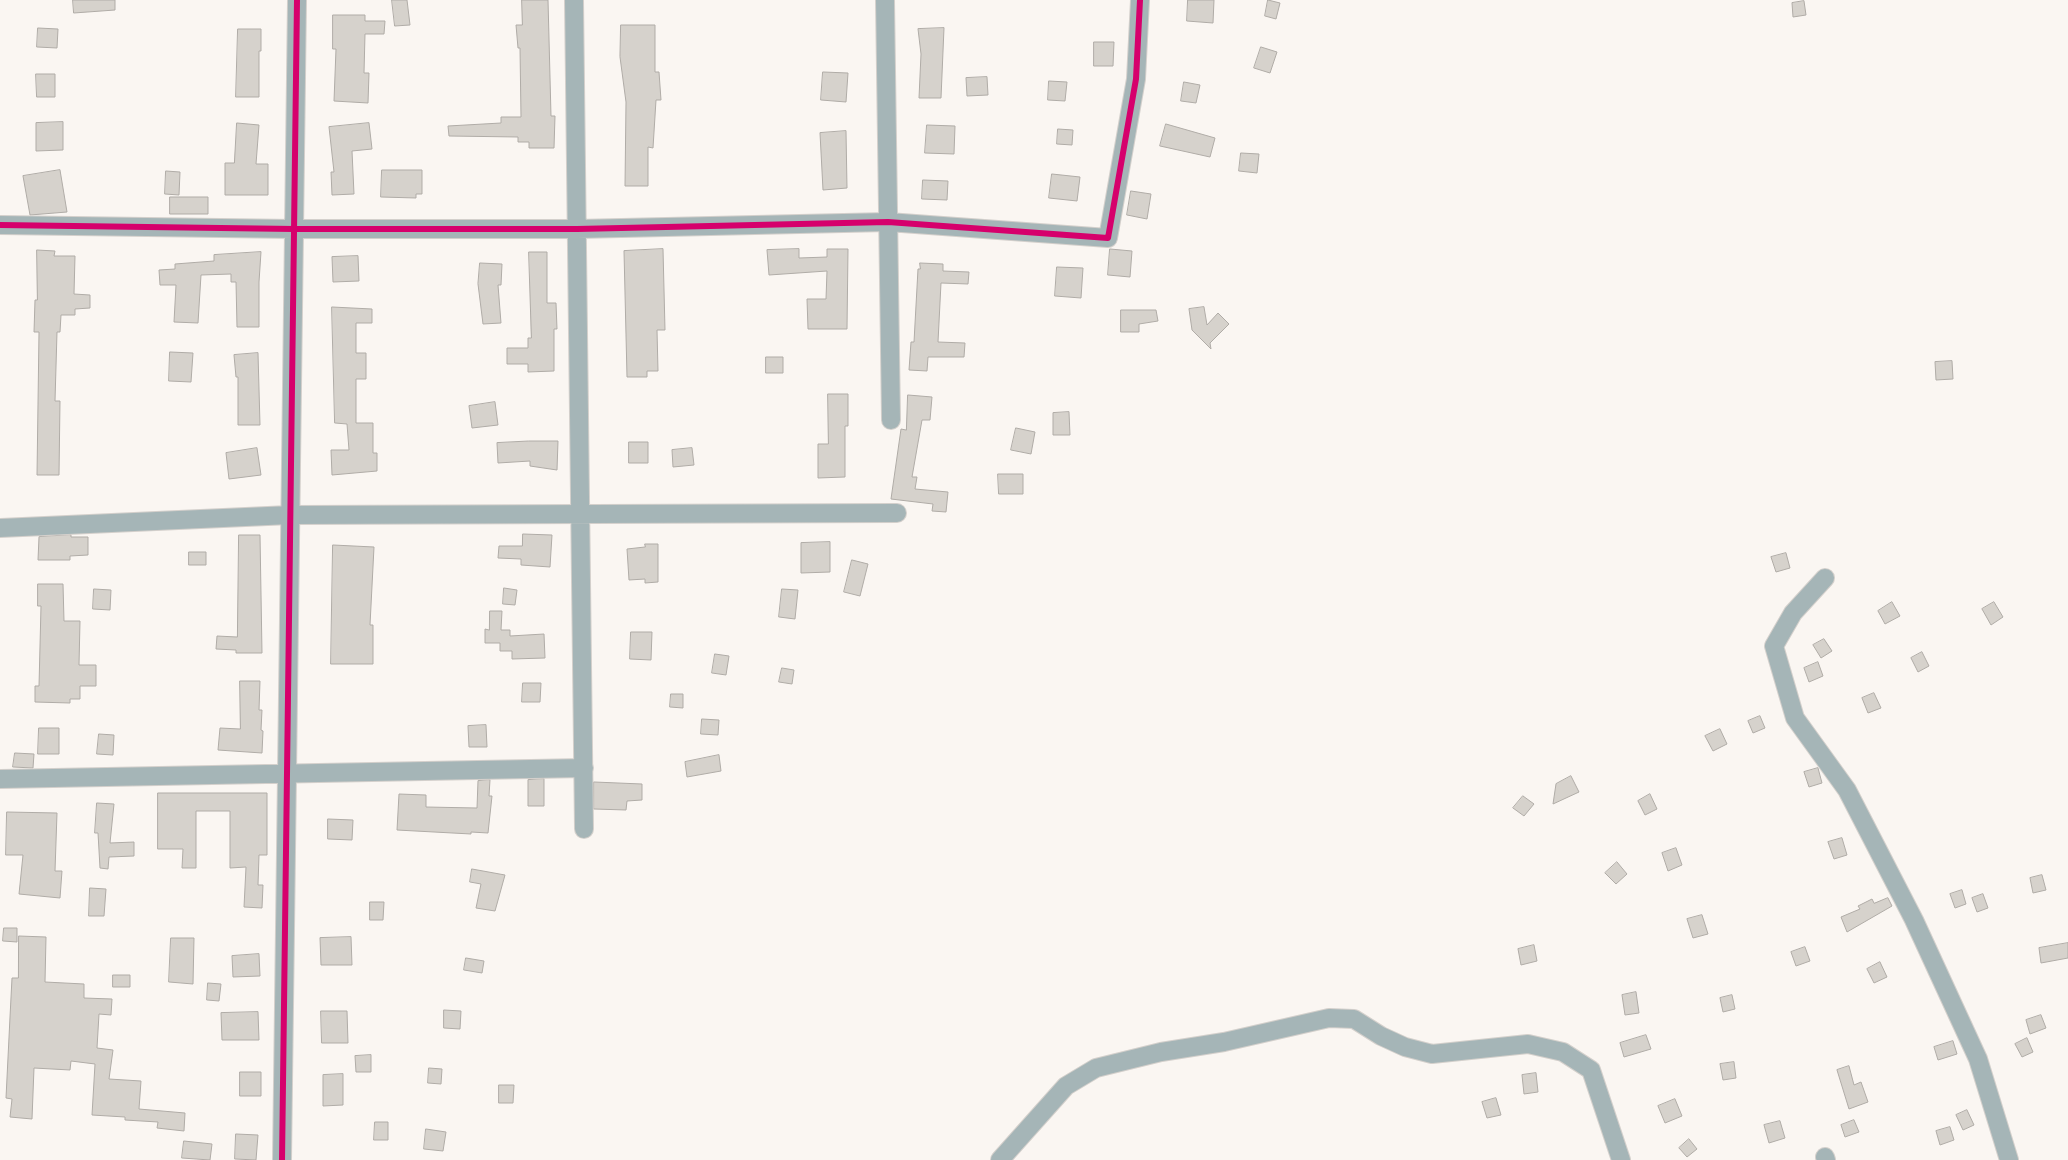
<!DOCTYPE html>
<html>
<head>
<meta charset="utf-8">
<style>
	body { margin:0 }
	canvas { display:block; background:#faf6f2 }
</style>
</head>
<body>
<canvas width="2068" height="1160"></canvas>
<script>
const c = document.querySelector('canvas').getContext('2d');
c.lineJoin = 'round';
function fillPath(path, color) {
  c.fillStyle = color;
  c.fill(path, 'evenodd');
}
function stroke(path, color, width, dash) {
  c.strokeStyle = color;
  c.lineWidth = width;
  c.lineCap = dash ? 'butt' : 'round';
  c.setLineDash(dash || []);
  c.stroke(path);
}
const building = new Path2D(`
	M 73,0 L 115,0 L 115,10 L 74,13 Z
	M 392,0 L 407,0 L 410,25 L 395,26 Z
	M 522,0 L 548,0 L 551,116 L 555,116 L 554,148 L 529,148 L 529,142 L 518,142 L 518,137 L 449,136 L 448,126 L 501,123 L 501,117 L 521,117 L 520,48 L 518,48 L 516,25 L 522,25 Z
	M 1188,0 L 1214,0 L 1213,23 L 1187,21 Z
	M 1268,0 L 1280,3 L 1276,19 L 1265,16 Z
	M 1804,1 L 1806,15 L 1793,17 L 1792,3 Z
	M 333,15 L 365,15 L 365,21 L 385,21 L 384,34 L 365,34 L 364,73 L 369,73 L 368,103 L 334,101 L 336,49 L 333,49 Z
	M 621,25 L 655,25 L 655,72 L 659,72 L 661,100 L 656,100 L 653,148 L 648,147 L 648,186 L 625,186 L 626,102 L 620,57 Z
	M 38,28 L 58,29 L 57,48 L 37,47 Z
	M 944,28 L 941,98 L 919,98 L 921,54 L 918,29 Z
	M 238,29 L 261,29 L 261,51 L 259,51 L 259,97 L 236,97 Z
	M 1094,42 L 1114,42 L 1113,66 L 1094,66 Z
	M 1261,47 L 1277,52 L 1270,73 L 1254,68 Z
	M 823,72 L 848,73 L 846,102 L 821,100 Z
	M 36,74 L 55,74 L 55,97 L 37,97 Z
	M 987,77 L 988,95 L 967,96 L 966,78 Z
	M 1049,81 L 1067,82 L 1065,101 L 1048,100 Z
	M 1184,82 L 1200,85 L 1196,103 L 1181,101 Z
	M 63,122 L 63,150 L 36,151 L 36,123 Z
	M 237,123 L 259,125 L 256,164 L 268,164 L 268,195 L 225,195 L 225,163 L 234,163 Z
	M 369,123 L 372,149 L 352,151 L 354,194 L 332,195 L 331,172 L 334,172 L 329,127 Z
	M 1166,124 L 1215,138 L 1210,157 L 1160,146 Z
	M 927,125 L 955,126 L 954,154 L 925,153 Z
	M 1058,129 L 1073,130 L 1072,145 L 1057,144 Z
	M 846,131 L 847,188 L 823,190 L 820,133 Z
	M 1241,153 L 1259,154 L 1257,173 L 1239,171 Z
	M 60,170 L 67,212 L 30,215 L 23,176 Z
	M 382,170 L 422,170 L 422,194 L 416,194 L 416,198 L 381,197 Z
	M 166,171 L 180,172 L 179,195 L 165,194 Z
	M 1052,174 L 1080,177 L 1077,201 L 1049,198 Z
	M 923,180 L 948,181 L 947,200 L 922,199 Z
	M 1131,191 L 1151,194 L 1147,219 L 1127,215 Z
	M 170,197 L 208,197 L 208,214 L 170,214 Z
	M 663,249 L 665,330 L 657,330 L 658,371 L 647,371 L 647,377 L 627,377 L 624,251 Z
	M 799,249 L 799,258 L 827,257 L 827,249 L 848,249 L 847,329 L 808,329 L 807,299 L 826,299 L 827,271 L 769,275 L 767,250 Z
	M 1110,249 L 1132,251 L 1130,277 L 1108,275 Z
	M 37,250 L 55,251 L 54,256 L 75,256 L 74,294 L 90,295 L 90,308 L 75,309 L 75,315 L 61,315 L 60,332 L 57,332 L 55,401 L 60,401 L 59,475 L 37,475 L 39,332 L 34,332 L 35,300 L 37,300 Z
	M 261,252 L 259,282 L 259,327 L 237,327 L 236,282 L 231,282 L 231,274 L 201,275 L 198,323 L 174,322 L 176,285 L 160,285 L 159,270 L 175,269 L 175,264 L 214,261 L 214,255 Z
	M 529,252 L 547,252 L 547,303 L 556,303 L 557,329 L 554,329 L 554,371 L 528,372 L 528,364 L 507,364 L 507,348 L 528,348 L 528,338 L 531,338 Z
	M 358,256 L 359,281 L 333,282 L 332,257 Z
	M 480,263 L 502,264 L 501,285 L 498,285 L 501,323 L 483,324 L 478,284 Z
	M 920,263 L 943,264 L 943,271 L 969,272 L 968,284 L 941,283 L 938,342 L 965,343 L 964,357 L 928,357 L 927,371 L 909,370 L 911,342 L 914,342 L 918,269 L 920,269 Z
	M 1057,267 L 1083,268 L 1081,298 L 1055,296 Z
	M 332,307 L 372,309 L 372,323 L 356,323 L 356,353 L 366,353 L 366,379 L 356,379 L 356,423 L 373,423 L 373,453 L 377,453 L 377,471 L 332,475 L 331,450 L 349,450 L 347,424 L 335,423 Z
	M 1204,307 L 1207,325 L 1218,313 L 1229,324 L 1210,343 L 1211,349 L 1192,330 L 1189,309 Z
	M 1121,310 L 1156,310 L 1158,321 L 1139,324 L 1139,332 L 1121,332 Z
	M 170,352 L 193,353 L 191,382 L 169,381 Z
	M 258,353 L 260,425 L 238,425 L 238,377 L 236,377 L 234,355 Z
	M 766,357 L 783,357 L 783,373 L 766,373 Z
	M 1952,361 L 1953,379 L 1936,380 L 1935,362 Z
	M 828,394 L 848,394 L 848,426 L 845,426 L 845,477 L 818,478 L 818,444 L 828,444 Z
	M 908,395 L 932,397 L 930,420 L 922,420 L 912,477 L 917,477 L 915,489 L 948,492 L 946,512 L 932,511 L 933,504 L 891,499 L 901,429 L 906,430 Z
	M 495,402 L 498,425 L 472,428 L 469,406 Z
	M 1069,412 L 1070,435 L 1053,435 L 1053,413 Z
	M 1016,428 L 1035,432 L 1031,454 L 1011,450 Z
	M 529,441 L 558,441 L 557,470 L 530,466 L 530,461 L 498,463 L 497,443 Z
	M 629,442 L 648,442 L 648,463 L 629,463 Z
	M 257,448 L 261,475 L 229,479 L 226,453 Z
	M 692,448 L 694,465 L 673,467 L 672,450 Z
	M 998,474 L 1023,474 L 1023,494 L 999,494 Z
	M 523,534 L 552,535 L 550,567 L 521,565 L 521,559 L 498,558 L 499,546 L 522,546 Z
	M 71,535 L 71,537 L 88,537 L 88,555 L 70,556 L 70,560 L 38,560 L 39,537 Z
	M 239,535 L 260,535 L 262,653 L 236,653 L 236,650 L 216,649 L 217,636 L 237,637 Z
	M 830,542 L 830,572 L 801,573 L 801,543 Z
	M 645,544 L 658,544 L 658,582 L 645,583 L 645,579 L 629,580 L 627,549 L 645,547 Z
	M 333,545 L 374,547 L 370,625 L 373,625 L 373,664 L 331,664 Z
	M 189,552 L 206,552 L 206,565 L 189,565 Z
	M 1786,553 L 1790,568 L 1776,572 L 1771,557 Z
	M 852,560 L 868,564 L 860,596 L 844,592 Z
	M 38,584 L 63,584 L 64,621 L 80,621 L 79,665 L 96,665 L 96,686 L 80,686 L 80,699 L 70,699 L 70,703 L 35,702 L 35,686 L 39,686 L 41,606 L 38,606 Z
	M 504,588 L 517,590 L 515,605 L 503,604 Z
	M 94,589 L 111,590 L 110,610 L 93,609 Z
	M 782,589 L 798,590 L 795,619 L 779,617 Z
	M 1892,602 L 1900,616 L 1885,624 L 1878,611 Z
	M 1994,602 L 2003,617 L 1991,625 L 1982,609 Z
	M 490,611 L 502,611 L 501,630 L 510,630 L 510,636 L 544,634 L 545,658 L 512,659 L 512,651 L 500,651 L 500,643 L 485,643 L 485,629 L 489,630 Z
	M 631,632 L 652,632 L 651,660 L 630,659 Z
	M 1824,639 L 1832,651 L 1821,658 L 1813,645 Z
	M 1922,652 L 1929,666 L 1918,672 L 1911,658 Z
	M 715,654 L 729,656 L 726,675 L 712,673 Z
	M 1818,662 L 1823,676 L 1809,682 L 1804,668 Z
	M 782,668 L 794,670 L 792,684 L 779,682 Z
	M 240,681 L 260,681 L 259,710 L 262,710 L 261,730 L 263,731 L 262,753 L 218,750 L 220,728 L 240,729 Z
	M 523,683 L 541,683 L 540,702 L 522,702 Z
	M 1874,693 L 1881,708 L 1868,713 L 1862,698 Z
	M 671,694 L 683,694 L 683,708 L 670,707 Z
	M 1760,716 L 1765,728 L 1753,733 L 1748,721 Z
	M 702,719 L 719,720 L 718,735 L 701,734 Z
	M 486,725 L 487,747 L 469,747 L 468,726 Z
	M 39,728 L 59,728 L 59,754 L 38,754 Z
	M 1720,729 L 1727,744 L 1713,751 L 1705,736 Z
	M 99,734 L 114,735 L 113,755 L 97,754 Z
	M 15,753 L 34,754 L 33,768 L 13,767 Z
	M 719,755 L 721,771 L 687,777 L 685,762 Z
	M 1818,768 L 1822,783 L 1809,787 L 1804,772 Z
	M 1571,776 L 1579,792 L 1553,804 L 1556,784 Z
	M 544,779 L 544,806 L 528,806 L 528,780 Z
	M 490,780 L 489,796 L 492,796 L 488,833 L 471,832 L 471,834 L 397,830 L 399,794 L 426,795 L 426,807 L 477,808 L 478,781 Z
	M 594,782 L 642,784 L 642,800 L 627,801 L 626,810 L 594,809 Z
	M 158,793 L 267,793 L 267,855 L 259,855 L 258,885 L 263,885 L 262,908 L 244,907 L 246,867 L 230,868 L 230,811 L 196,811 L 196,868 L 182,868 L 183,849 L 158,849 Z
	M 1650,794 L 1657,809 L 1645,815 L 1638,801 Z
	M 1523,796 L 1534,804 L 1524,816 L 1513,808 Z
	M 97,803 L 114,804 L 110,843 L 134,842 L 134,856 L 109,857 L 108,869 L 100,868 L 98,833 L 95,833 Z
	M 7,812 L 57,813 L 55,871 L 62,871 L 60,898 L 19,894 L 23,855 L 6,855 Z
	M 328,819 L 353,820 L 352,840 L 328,839 Z
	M 1842,838 L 1847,855 L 1834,859 L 1828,842 Z
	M 1676,848 L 1682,865 L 1668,871 L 1662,853 Z
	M 1617,862 L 1627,874 L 1616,884 L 1605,873 Z
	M 472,869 L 505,875 L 495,911 L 476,908 L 481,884 L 470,882 Z
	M 2042,875 L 2046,890 L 2033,893 L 2030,878 Z
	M 90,888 L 106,889 L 104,916 L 89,916 Z
	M 1962,890 L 1966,904 L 1955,908 L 1950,894 Z
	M 1983,894 L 1988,908 L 1977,912 L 1972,898 Z
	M 1888,898 L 1892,906 L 1847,932 L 1841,917 L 1860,909 L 1858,906 L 1872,899 L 1874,903 Z
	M 370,902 L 384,902 L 383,920 L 370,920 Z
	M 1702,915 L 1708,934 L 1693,938 L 1687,919 Z
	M 4,928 L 17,928 L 17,942 L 3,941 Z
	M 19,936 L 46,937 L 45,982 L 84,984 L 84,998 L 112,999 L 111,1015 L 99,1014 L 97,1048 L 113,1050 L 109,1079 L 141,1081 L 139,1109 L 185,1113 L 184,1131 L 157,1128 L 158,1122 L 125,1120 L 125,1117 L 92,1115 L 95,1064 L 71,1061 L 70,1070 L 34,1068 L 32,1119 L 10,1117 L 12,1099 L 6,1098 L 10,1017 L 12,978 L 18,978 Z
	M 351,937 L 352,965 L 321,965 L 320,938 Z
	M 171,938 L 194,938 L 193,984 L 169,982 Z
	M 2068,943 L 2068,958 L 2041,963 L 2039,948 Z
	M 1534,945 L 1537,961 L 1521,965 L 1518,949 Z
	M 1805,947 L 1810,961 L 1796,966 L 1791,952 Z
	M 259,954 L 260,976 L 233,977 L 232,956 Z
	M 466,958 L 484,961 L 482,973 L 464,970 Z
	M 1880,962 L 1887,977 L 1874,983 L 1867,969 Z
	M 113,975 L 130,975 L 130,987 L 113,987 Z
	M 208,983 L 221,984 L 219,1001 L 207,1000 Z
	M 1636,992 L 1639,1013 L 1625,1015 L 1622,995 Z
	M 1732,995 L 1735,1009 L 1723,1012 L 1720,998 Z
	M 444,1010 L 461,1011 L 460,1029 L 444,1028 Z
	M 321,1011 L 347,1011 L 348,1043 L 322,1043 Z
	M 258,1012 L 259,1040 L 222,1040 L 221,1013 Z
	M 2041,1015 L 2046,1028 L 2030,1034 L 2026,1020 Z
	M 1646,1035 L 1651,1049 L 1624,1057 L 1620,1043 Z
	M 2027,1038 L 2033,1052 L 2022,1057 L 2015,1044 Z
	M 1953,1041 L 1957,1054 L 1938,1060 L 1934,1047 Z
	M 371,1055 L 371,1072 L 356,1072 L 355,1056 Z
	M 1734,1062 L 1736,1078 L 1723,1080 L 1720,1064 Z
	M 1849,1066 L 1854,1085 L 1861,1082 L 1868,1102 L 1849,1109 L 1837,1070 Z
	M 429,1068 L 442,1069 L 441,1084 L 428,1083 Z
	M 240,1072 L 261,1072 L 261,1096 L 240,1096 Z
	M 1536,1073 L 1538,1092 L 1524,1094 L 1522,1075 Z
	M 343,1074 L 343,1105 L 323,1106 L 323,1075 Z
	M 499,1085 L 514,1085 L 513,1103 L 499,1103 Z
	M 1496,1098 L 1501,1115 L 1487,1118 L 1482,1102 Z
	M 1675,1099 L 1682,1116 L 1665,1123 L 1658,1106 Z
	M 1967,1110 L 1974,1125 L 1963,1130 L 1956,1115 Z
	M 1854,1120 L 1859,1132 L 1845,1137 L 1841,1125 Z
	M 1780,1121 L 1785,1138 L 1769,1143 L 1764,1125 Z
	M 375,1122 L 388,1122 L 388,1140 L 374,1140 Z
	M 1950,1127 L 1954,1140 L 1940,1145 L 1936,1131 Z
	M 426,1129 L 446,1132 L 443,1151 L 424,1149 Z
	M 236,1134 L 258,1135 L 256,1160 L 235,1159 Z
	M 1689,1139 L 1697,1149 L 1687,1157 L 1679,1148 Z
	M 184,1141 L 212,1144 L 210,1160 L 182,1158 Z`);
const street = new Path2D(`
	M 574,0 L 584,829
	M 885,0 L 891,420
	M 0,225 L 294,229 L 577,229 L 888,222 L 1108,238 L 1136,79 L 1140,0
	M 0,528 L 290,515 L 897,513
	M 1825,578 L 1793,613 L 1774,646 L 1795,718 L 1847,790 L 1914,920 L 1978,1059 L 2009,1160
	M 0,779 L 584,768
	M 1825,1157 L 1826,1160
	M 282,1160 L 297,0
	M 1000,1160 L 1066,1086 L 1096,1068 L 1161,1052 L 1224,1042 L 1329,1018 L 1354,1019 L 1381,1036 L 1405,1047 L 1432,1054 L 1528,1044 L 1563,1052 L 1591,1070 L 1621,1160`);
const cycleway = new Path2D(`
	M 0,225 L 294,229 L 577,229 L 888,222 L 1108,238 L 1136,79 L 1140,0
	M 282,1160 L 297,0`);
fillPath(building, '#d6d2cc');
stroke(building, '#b0aca7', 1);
stroke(street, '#d4d0cc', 20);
stroke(street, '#a5b5b7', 18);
stroke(cycleway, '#d6006c', 6);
</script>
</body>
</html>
